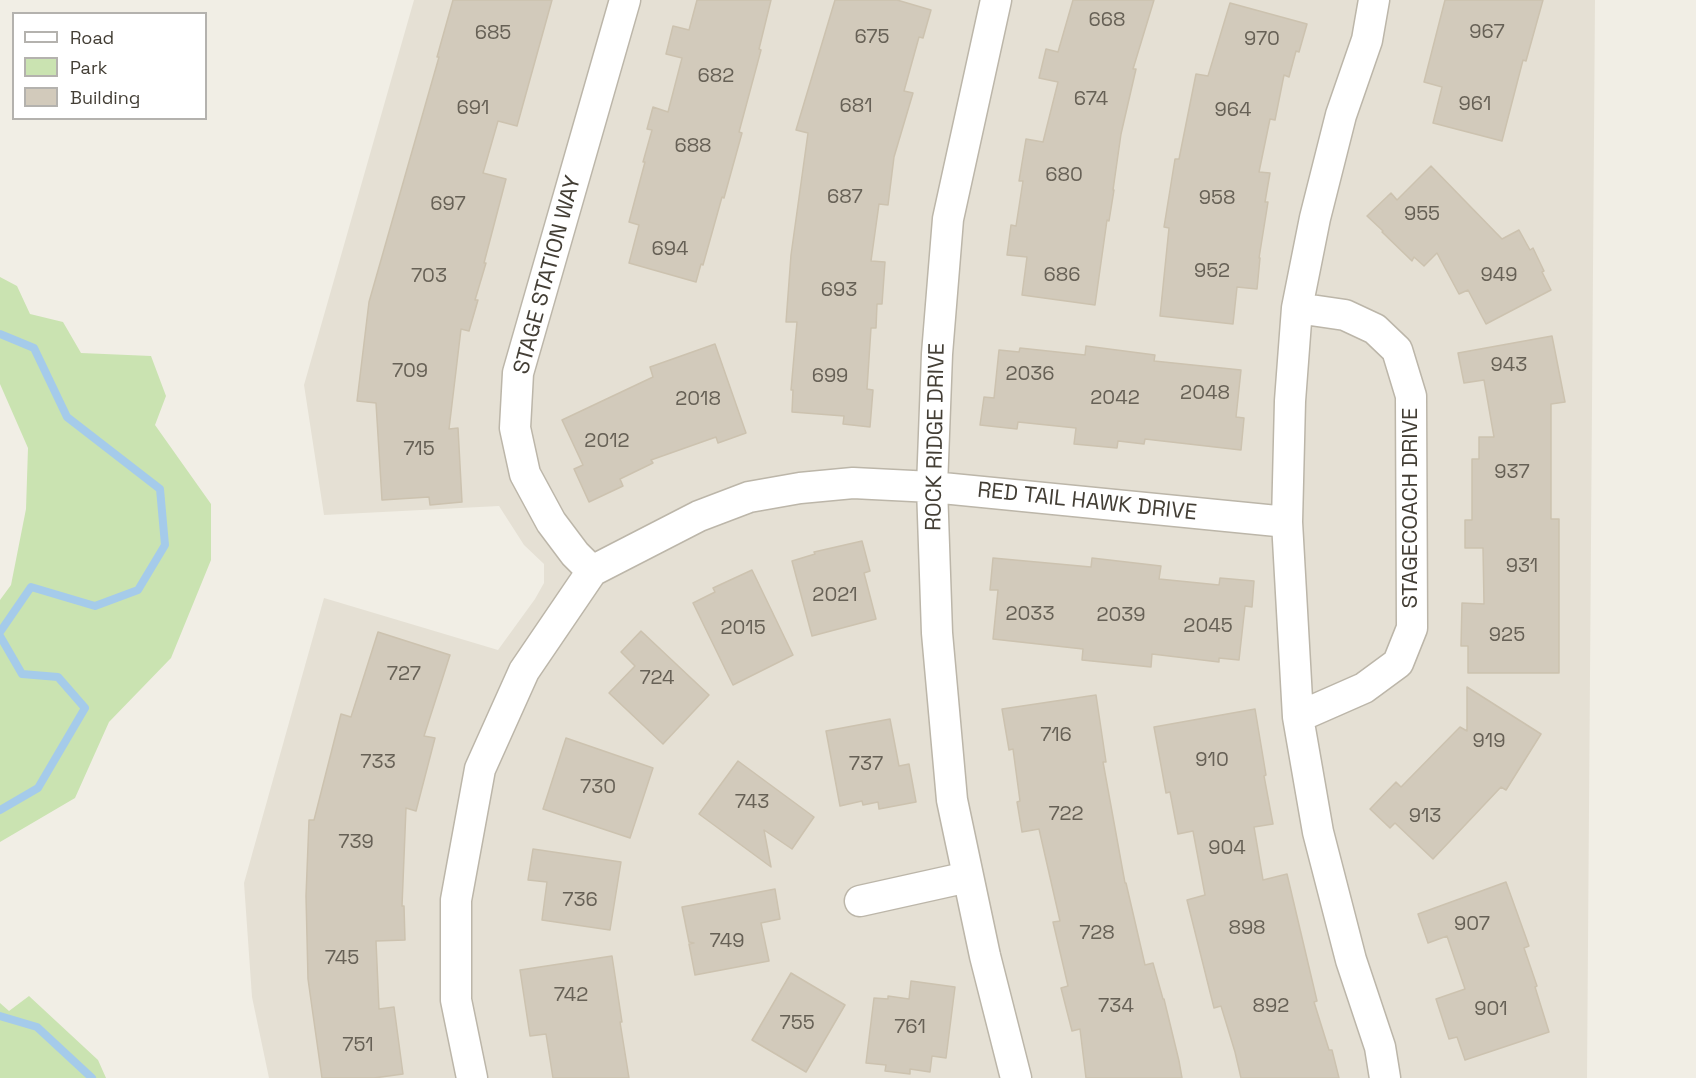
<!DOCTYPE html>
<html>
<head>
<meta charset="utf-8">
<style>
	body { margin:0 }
	#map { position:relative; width:1696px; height:1078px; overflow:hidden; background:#f1eee5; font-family:"Space Grotesk",sans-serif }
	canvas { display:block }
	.legend { position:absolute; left:12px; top:12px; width:195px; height:108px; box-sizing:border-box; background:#fff; border:2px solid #b4b2ae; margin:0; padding:8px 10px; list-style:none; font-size:18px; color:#433e35 }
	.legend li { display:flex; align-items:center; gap:12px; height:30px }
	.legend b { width:30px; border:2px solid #b4b2ae }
</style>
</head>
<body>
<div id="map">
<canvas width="1696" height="1078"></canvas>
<ul class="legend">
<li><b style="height:8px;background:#fff"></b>Road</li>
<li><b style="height:16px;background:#cae3b1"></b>Park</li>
<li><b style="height:16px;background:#d2cabb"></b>Building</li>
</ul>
</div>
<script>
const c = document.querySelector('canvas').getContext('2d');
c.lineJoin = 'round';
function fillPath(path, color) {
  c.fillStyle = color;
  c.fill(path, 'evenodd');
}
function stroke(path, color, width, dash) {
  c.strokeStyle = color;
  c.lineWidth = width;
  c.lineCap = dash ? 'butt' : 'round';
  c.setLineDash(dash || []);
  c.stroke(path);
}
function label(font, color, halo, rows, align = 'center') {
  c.font = font + ' "Space Grotesk",sans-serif';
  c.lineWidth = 5;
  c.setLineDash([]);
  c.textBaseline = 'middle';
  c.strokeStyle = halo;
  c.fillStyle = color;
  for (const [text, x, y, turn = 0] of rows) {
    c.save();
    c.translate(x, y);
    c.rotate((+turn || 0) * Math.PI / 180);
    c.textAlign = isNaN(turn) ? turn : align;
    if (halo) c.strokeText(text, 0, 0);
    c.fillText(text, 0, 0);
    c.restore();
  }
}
const residential = new Path2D(`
	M 414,0 L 1595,0 L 1587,1078 L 269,1078 L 252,997 L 244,883 L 324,598 L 498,650 L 535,599 L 544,583 L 544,564 L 524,545 L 499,506 L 324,515 L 304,385 Z`);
const green = new Path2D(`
	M 0,277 L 17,286 L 30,314 L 63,322 L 81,353 L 151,356 L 166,396 L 155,425 L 211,504 L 211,560 L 171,658 L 109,722 L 75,798 L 0,842 L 0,600 L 11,585 L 26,509 L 28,448 L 0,384 Z
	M 29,996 L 98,1060 L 106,1078 L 0,1078 L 0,1003 L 9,1011 Z`);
const stream = new Path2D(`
	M 0,334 L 34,348 L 67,417 L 160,489 L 165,545 L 138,590 L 95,606 L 31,587 L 0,632
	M 0,636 L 22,674 L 58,677 L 85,708 L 38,788 L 0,810
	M 0,1016 L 37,1027 L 92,1078`);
const building = new Path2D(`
	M 453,0 L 552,0 L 517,126 L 498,121 L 483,173 L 506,179 L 484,263 L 486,263 L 475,300 L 478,300 L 469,331 L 461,329 L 449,429 L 458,428 L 462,502 L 430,505 L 429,497 L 382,500 L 376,403 L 357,401 L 369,302 L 439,57 L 437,57 Z
	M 697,0 L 771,0 L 759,49 L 761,50 L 739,132 L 742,133 L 724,198 L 722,197 L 703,265 L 701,264 L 696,282 L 629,263 L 639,225 L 629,222 L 645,162 L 643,162 L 652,130 L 647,129 L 653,107 L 668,112 L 682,58 L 666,54 L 673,26 L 689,30 Z
	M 835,0 L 897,0 L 931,10 L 923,38 L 919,37 L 904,91 L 913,93 L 894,157 L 888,205 L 879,204 L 871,261 L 885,262 L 882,304 L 877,304 L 876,328 L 871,328 L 867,389 L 873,390 L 870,427 L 843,424 L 844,416 L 792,412 L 793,390 L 791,390 L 797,322 L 786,322 L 791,255 L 808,133 L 796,130 Z
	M 1073,0 L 1154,0 L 1133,69 L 1136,69 L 1121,134 L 1113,190 L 1114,190 L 1109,221 L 1107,220 L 1095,305 L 1022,295 L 1027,257 L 1007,255 L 1011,225 L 1016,226 L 1023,181 L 1019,181 L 1026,139 L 1043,142 L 1058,82 L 1039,78 L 1046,49 L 1058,52 Z
	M 1445,0 L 1543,0 L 1526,61 L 1523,60 L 1502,141 L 1433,123 L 1442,87 L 1424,82 Z
	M 1230,3 L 1307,24 L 1299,52 L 1296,51 L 1289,77 L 1284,75 L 1275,120 L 1270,119 L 1259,172 L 1270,173 L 1265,202 L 1268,202 L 1259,258 L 1260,258 L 1257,289 L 1237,287 L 1233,324 L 1160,316 L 1169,228 L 1164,227 L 1175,159 L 1179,159 L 1196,74 L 1208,76 Z
	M 1431,166 L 1502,239 L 1519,230 L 1530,250 L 1533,248 L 1544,271 L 1542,272 L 1551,290 L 1486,324 L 1468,290 L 1459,294 L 1437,253 L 1424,266 L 1414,257 L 1412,261 L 1382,232 L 1383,231 L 1367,216 L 1391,193 L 1397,200 Z
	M 1552,336 L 1565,402 L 1551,404 L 1551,519 L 1559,519 L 1559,673 L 1468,673 L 1468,646 L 1461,646 L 1462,603 L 1484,604 L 1483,548 L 1465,548 L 1465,520 L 1472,520 L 1472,459 L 1479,459 L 1479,437 L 1494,437 L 1484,380 L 1464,383 L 1458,353 Z
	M 715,344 L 746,433 L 718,443 L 716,437 L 651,460 L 653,463 L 620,479 L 623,486 L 589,502 L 574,469 L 583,465 L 562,420 L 653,377 L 650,367 Z
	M 1086,346 L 1155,355 L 1154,361 L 1241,370 L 1236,417 L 1244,418 L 1241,450 L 1145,439 L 1144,444 L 1118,441 L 1117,448 L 1074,444 L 1076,428 L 1018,422 L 1017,429 L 980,425 L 984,397 L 994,398 L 999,350 L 1019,352 L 1020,348 L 1085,355 Z
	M 862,541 L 870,571 L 864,573 L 876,619 L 812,636 L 792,561 L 815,554 L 814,552 Z
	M 993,558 L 1091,567 L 1092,558 L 1161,566 L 1159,579 L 1219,585 L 1220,578 L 1254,581 L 1252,607 L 1245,606 L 1239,660 L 1219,658 L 1219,662 L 1152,654 L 1151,667 L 1082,660 L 1083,649 L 993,639 L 998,590 L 990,590 Z
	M 752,570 L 793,655 L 733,685 L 693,603 L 715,592 L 713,588 Z
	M 641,631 L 709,695 L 663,744 L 609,693 L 635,666 L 621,652 Z
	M 378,632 L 450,655 L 424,736 L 435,738 L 416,811 L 406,808 L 402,906 L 404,906 L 405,940 L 376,941 L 379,1009 L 394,1007 L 403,1074 L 374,1078 L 322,1078 L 308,979 L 306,896 L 309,820 L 314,820 L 341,714 L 351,717 Z
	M 1467,687 L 1541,734 L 1506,790 L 1501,787 L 1433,859 L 1395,823 L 1390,828 L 1370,809 L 1396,782 L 1401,787 L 1460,727 L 1467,731 Z
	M 1096,695 L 1106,762 L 1103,762 L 1125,883 L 1126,883 L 1145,965 L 1153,963 L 1163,999 L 1164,999 L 1179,1061 L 1182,1078 L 1086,1078 L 1080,1029 L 1072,1031 L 1061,988 L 1068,986 L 1053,922 L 1060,921 L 1039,829 L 1022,832 L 1017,802 L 1020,801 L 1013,749 L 1009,750 L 1002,709 Z
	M 1255,709 L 1266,775 L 1264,776 L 1273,824 L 1254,827 L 1263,880 L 1287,874 L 1317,1001 L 1314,1002 L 1329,1050 L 1332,1050 L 1339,1078 L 1241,1078 L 1235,1052 L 1221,1006 L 1214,1008 L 1187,900 L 1205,895 L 1193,831 L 1178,834 L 1170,792 L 1166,793 L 1154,727 Z
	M 890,719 L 899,766 L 909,764 L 916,802 L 879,809 L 878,802 L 863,805 L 862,801 L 840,806 L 826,731 Z
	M 566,738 L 653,768 L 630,838 L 543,809 Z
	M 738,761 L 814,817 L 792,849 L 764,830 L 771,867 L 699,814 Z
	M 533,849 L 621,862 L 610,930 L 542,920 L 547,882 L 528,880 Z
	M 1506,882 L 1529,946 L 1524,948 L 1537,986 L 1535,987 L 1549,1032 L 1465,1060 L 1457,1037 L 1449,1039 L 1436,999 L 1465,989 L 1447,936 L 1428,943 L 1418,914 Z
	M 775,889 L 780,919 L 761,923 L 769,961 L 695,975 L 689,944 L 694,943 L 689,942 L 682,907 Z
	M 612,956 L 622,1022 L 620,1022 L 629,1078 L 553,1078 L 546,1034 L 530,1036 L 520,970 Z
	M 791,973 L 845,1005 L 806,1072 L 752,1040 Z
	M 911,981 L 955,987 L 946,1058 L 932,1056 L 930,1072 L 910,1069 L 910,1074 L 885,1071 L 886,1065 L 866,1063 L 874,998 L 888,999 L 888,996 L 909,999 Z`);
const minor = new Path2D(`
	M 996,0 L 948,219 L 937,354 L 932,487 L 937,633 L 952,800 L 985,956 L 1016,1078
	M 1374,0 L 1367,40 L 1341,115 L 1315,218 L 1297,308 L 1290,401 L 1287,522 L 1298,717 L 1318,832 L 1351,960 L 1380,1047 L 1385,1078
	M 1297,308 L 1345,315 L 1375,329 L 1397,350 L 1411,396 L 1412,628 L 1398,663 L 1364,688 L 1298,717
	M 592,571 L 575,554 L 551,522 L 525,474 L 515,428 L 518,373 L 625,0
	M 860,901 L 968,877
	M 472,1078 L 456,1000 L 456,900 L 480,769 L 524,671 L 592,571 L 699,516 L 749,497 L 800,488 L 853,483 L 932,487 L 1287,522`);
const numberNames = [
	["668",1107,21],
	["967",1487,33],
	["685",493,34],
	["675",872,38],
	["970",1262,40],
	["682",716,77],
	["674",1091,100],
	["961",1475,105],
	["681",856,107],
	["691",473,109],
	["964",1233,111],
	["688",693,147],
	["680",1064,176],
	["687",845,198],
	["958",1217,199],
	["697",448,205],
	["955",1422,215],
	["694",670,250],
	["952",1212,272],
	["686",1062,276],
	["949",1499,276],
	["703",429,277],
	["693",839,291],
	["943",1509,366],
	["709",410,372],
	["2036",1030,375],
	["699",830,377],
	["2048",1205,394],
	["2042",1115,399],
	["2018",698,400],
	["2012",607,442],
	["715",419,450],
	["937",1512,473],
	["931",1522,567],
	["2021",835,596],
	["2033",1030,615],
	["2039",1121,616],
	["2045",1208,627],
	["2015",743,629],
	["925",1507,636],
	["727",404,675],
	["724",657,679],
	["716",1056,736],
	["919",1489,742],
	["910",1212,761],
	["733",378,763],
	["737",866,765],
	["730",598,788],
	["743",752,803],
	["722",1066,815],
	["913",1425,817],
	["739",356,843],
	["904",1227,849],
	["736",580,901],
	["907",1472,925],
	["898",1247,929],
	["728",1097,934],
	["749",727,942],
	["745",342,959],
	["742",571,996],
	["734",1116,1007],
	["892",1271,1007],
	["901",1491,1010],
	["755",797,1024],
	["761",910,1028],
	["751",358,1046]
];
const streetNames = [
	["STAGE STATION WAY",548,275,-75],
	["ROCK RIDGE DRIVE",936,437,-89],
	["RED TAIL HAWK DRIVE",1087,502,6],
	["STAGECOACH DRIVE",1411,508,-90]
];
fillPath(residential, '#e5e0d4');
fillPath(green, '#cae3b1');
stroke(stream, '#a5cbea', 8);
fillPath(building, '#d2cabb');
stroke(building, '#ccc2af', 1.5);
stroke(minor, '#bcb6a9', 33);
stroke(minor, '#fff', 30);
label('20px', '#676156', null, numberNames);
label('22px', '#433e35', '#fff', streetNames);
</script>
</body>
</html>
